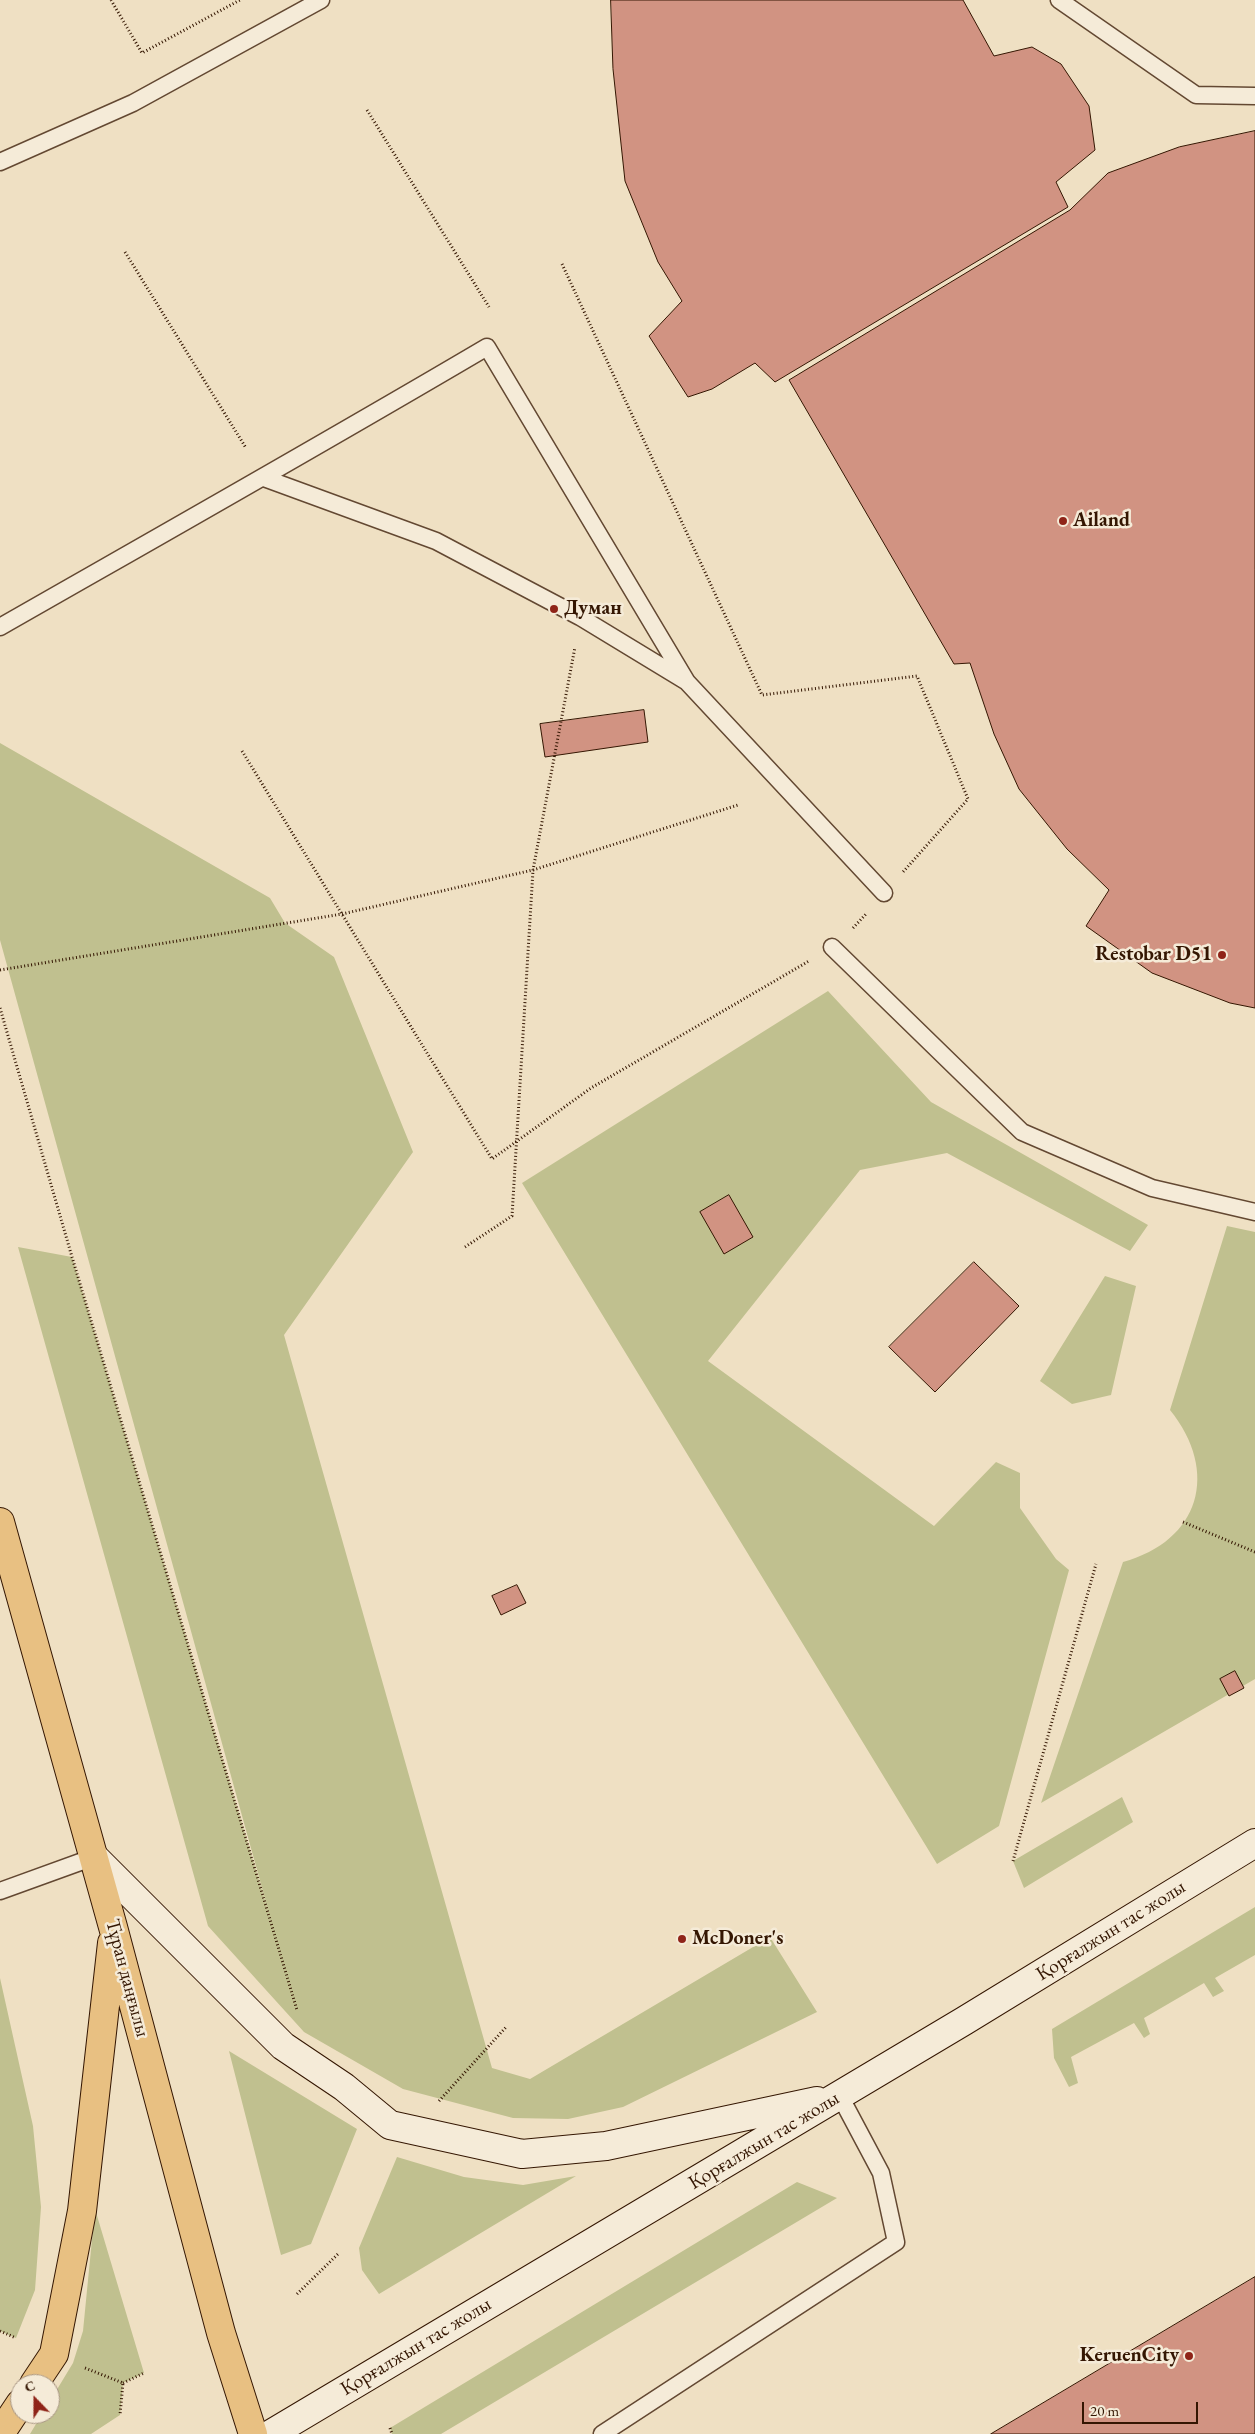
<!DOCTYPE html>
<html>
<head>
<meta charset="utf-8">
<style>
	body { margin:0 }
	#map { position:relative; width:1255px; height:2434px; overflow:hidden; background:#efe0c3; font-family:"EB Garamond",serif }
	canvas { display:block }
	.north { position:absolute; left:10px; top:2374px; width:50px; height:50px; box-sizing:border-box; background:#f5ebd8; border:1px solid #a89682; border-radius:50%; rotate:338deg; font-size:14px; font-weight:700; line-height:20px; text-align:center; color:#341602 }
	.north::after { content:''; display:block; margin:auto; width:18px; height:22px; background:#8f2418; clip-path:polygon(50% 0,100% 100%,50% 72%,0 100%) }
	.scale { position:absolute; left:1082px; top:2402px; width:116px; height:22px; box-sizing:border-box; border:2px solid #341602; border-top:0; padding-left:6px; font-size:15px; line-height:18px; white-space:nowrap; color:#341602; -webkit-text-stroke:4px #f5ebd8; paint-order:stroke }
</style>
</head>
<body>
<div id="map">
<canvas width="1255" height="2434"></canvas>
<div class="north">С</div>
<div class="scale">20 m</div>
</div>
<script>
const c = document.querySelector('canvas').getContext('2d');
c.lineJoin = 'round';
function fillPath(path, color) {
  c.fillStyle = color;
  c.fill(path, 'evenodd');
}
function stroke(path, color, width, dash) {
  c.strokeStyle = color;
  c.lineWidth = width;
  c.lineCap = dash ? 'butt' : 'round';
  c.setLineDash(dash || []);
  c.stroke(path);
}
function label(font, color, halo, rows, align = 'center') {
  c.font = font + ' "EB Garamond",serif';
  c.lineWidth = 5;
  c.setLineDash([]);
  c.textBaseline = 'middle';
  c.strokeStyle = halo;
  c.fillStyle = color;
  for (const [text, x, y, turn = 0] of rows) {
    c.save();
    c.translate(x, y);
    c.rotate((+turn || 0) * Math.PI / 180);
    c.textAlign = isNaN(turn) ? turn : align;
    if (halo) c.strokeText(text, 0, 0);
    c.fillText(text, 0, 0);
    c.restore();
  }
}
const green = new Path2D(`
	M 0,743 L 270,898 L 285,923 L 334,957 L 413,1152 L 284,1335 L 492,2068 L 530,2079 L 770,1937 L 817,2012 L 623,2107 L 568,2119 L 513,2118 L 403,2089 L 304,2032 L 208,1926 L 18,1247 L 72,1257 L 270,1917 L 0,940 Z
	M 828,991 L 931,1102 L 1148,1225 L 1130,1251 L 947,1153 L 860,1170 L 708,1361 L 934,1526 L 996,1462 L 1020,1473 L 1020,1508 L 1056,1559 L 1069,1570 L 999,1826 L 937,1864 L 522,1183 Z
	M 1227,1226 L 1255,1232 L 1255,1679 L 1041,1803 L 1123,1562 C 1200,1541 1220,1472 1170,1410 Z
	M 1105,1276 L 1136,1286 L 1111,1395 L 1072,1404 L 1040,1381 Z
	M 1122,1797 L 1133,1822 L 1024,1888 L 1013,1861 Z
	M 1255,1907 L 1255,1955 L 1215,1978 L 1224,1991 L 1213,1997 L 1204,1983 L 1144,2018 L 1150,2034 L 1144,2038 L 1134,2023 L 1071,2057 L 1078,2083 L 1069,2087 L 1054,2058 L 1052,2029 Z
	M 0,1978 L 33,2126 L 41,2207 L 35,2290 L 16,2338 L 0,2331 Z
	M 229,2051 L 357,2129 L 311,2244 L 281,2255 Z
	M 397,2157 L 464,2177 L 523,2185 L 576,2176 L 379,2294 L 362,2270 L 359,2248 Z
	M 797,2182 L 837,2198 L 441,2434 L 392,2434 L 390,2428 Z
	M 95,2209 L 144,2373 L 123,2383 L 120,2415 L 91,2434 L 30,2434 L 42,2414 L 50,2414 L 50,2401 L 73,2363 L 83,2331 Z`);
const building = new Path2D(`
	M 611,0 L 963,0 L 994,56 L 1032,47 L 1061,64 L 1089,106 L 1095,150 L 1056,182 L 1068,207 L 775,382 L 755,363 L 712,389 L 688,397 L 649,336 L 682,301 L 658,262 L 625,181 L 613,69 Z
	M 1255,131 L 1255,1008 L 1230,1003 L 1152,973 L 1086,926 L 1109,890 L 1067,849 L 1019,789 L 994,734 L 970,663 L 954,664 L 789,380 L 1070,210 L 1108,173 L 1179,147 Z
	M 644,710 L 648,742 L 545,757 L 540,724 Z
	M 729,1195 L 753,1237 L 724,1254 L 700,1212 Z
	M 974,1262 L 1019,1306 L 935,1392 L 889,1347 Z
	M 517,1585 L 526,1603 L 501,1615 L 492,1596 Z
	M 1235,1671 L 1244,1688 L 1229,1696 L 1220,1679 Z
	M 1255,2277 L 1255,2434 L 991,2434 Z`);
const path = new Path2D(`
	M 111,0 L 142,53 L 240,0
	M 367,110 L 489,307
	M 125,252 L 246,448
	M 562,264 L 762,695 L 917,676 L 968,799 L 903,872
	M 242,751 L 492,1159 L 591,1088 L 809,961
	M 853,928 L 866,914
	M 0,970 L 342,914 L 533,870 L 738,805
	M 0,1008 L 72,1257 L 297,2010
	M 465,1247 L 512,1216 L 533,870 L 575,647
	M 1183,1522 L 1255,1552
	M 1013,1861 L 1096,1564
	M 439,2101 L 507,2026
	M 297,2294 L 338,2254
	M 0,2331 L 16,2338
	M 85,2368 L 123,2383 L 120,2415
	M 123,2383 L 144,2373
	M 390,2428 L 392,2434`);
const service = new Path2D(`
	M 1059,0 L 1196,95 L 1255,96
	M 0,162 L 133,103 L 321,0
	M 0,627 C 163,534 326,442 487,347 L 687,682 L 580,617 L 436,541 L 264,478
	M 687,682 L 884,893
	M 832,947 L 1022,1132 L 1152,1188 L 1255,1212
	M 0,1891 L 94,1857
	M 602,2434 L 896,2242 L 881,2173 L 840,2096`);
const secondary = new Path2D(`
	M 94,1857 L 283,2046 L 344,2087 L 390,2125 L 522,2154 L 606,2146 L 817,2101
	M 271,2434 L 964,2021 L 1255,1843`);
const primary = new Path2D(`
	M 0,1522 L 113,1927 L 221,2333 L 253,2434
	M 34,2384 L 54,2354 L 82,2211 L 112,1943
	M 0,2434 L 20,2404`);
const markers = [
	[1063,521,5,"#8f2418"],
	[554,609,5,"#8f2418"],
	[1222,955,5,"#8f2418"],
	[682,1939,5,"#8f2418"],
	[1189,2356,5,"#8f2418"]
];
const poiNames = [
	["Ailand",1073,521],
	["Думан",564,609],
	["Restobar D51",1212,955,"right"],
	["McDoner's",692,1939],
	["KeruenCity",1179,2356,"right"]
];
const streetNames = [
	["Қорғалжын тас жолы",1111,1931,-32],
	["Тұран даңғылы",127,1978,75],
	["Қорғалжын тас жолы",764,2141,-31],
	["Қорғалжын тас жолы",416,2347,-31]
];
fillPath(green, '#c0c08f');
fillPath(building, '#d19382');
stroke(building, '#341602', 1);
stroke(service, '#634832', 19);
stroke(secondary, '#341602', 30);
stroke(primary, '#341602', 30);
stroke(path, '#341602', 3, [1, 2.5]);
stroke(service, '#f5ebd8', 16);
stroke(secondary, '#f5ebd8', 28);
stroke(primary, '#e8c082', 28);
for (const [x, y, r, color] of markers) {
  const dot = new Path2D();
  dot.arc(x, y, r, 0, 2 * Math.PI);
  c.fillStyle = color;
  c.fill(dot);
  stroke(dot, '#f5ebd8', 2);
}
label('bold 20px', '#341602', '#f5ebd8', poiNames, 'left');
label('20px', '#341602', '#f5ebd8', streetNames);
</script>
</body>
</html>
